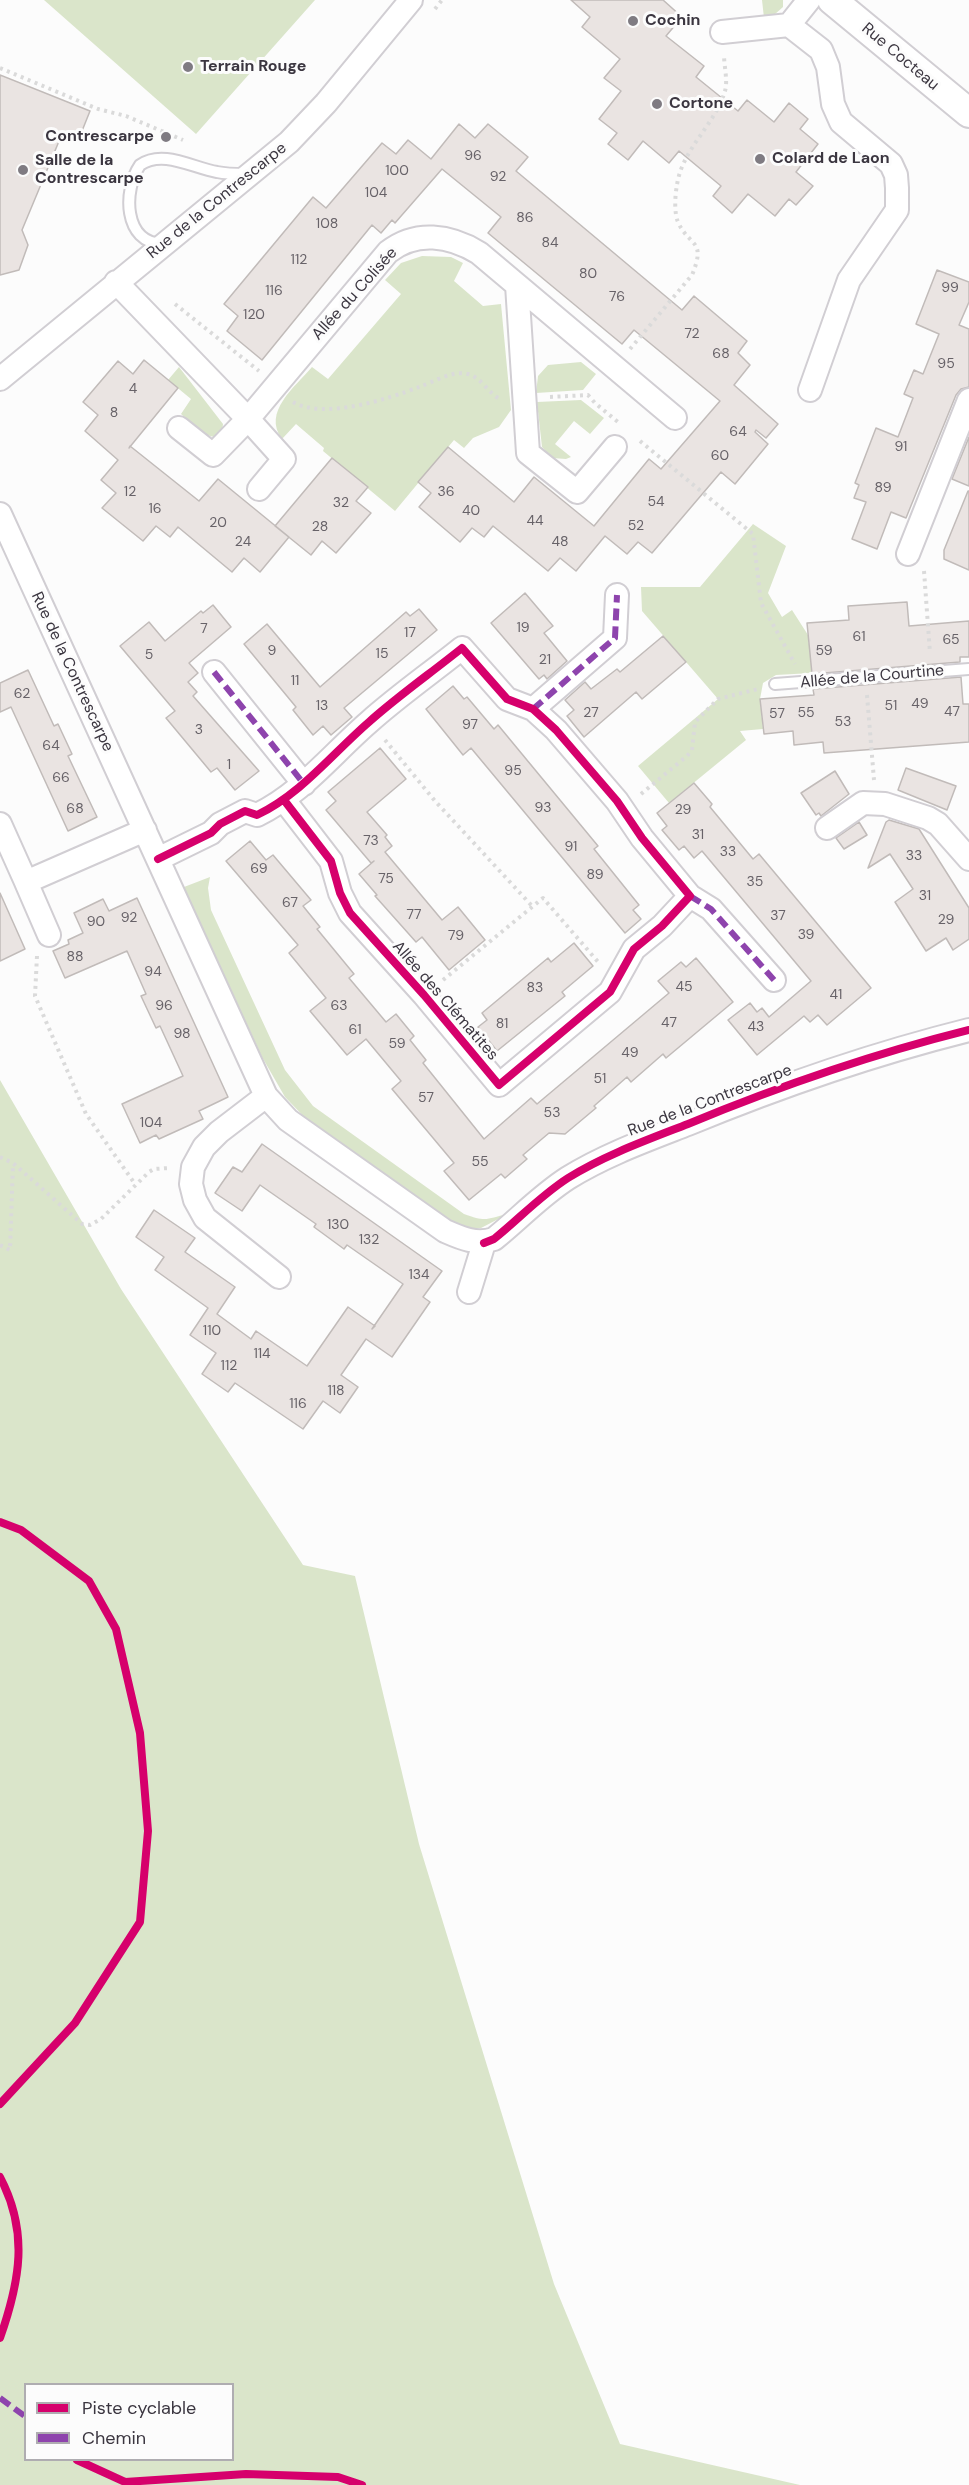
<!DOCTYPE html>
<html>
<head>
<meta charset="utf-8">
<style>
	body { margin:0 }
	#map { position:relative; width:969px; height:2485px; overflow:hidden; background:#fcfcfc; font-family:"DM Sans",sans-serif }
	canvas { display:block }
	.legend { position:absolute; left:24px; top:2383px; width:210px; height:78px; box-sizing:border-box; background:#fcfcfc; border:2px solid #afadb1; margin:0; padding:8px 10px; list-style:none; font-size:18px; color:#3b3640 }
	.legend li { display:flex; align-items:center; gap:12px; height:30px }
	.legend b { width:30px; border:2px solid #afadb1 }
</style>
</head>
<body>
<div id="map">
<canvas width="969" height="2485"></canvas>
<ul class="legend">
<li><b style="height:8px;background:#d6006c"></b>Piste cyclable</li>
<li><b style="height:8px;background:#8e44ad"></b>Chemin</li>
</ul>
</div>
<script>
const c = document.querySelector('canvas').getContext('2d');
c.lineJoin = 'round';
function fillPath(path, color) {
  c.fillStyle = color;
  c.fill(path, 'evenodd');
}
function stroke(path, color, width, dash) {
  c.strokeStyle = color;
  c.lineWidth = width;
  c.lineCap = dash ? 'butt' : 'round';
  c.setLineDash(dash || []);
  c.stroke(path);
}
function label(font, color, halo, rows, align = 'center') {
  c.font = font + ' "DM Sans",sans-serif';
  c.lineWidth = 6;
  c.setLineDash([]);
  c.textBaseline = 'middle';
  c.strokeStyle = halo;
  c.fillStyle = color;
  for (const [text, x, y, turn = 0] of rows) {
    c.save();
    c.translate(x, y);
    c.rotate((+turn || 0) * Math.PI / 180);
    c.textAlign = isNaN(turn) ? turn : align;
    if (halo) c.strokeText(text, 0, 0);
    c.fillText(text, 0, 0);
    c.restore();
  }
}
const green = new Path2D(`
	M 44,0 L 315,0 L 196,134 Z
	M 762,0 L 783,0 L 783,7 L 774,15 L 764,18 Z
	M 422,256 L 451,257 L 463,263 L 454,281 L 483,306 L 501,304 L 511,410 L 499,427 L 473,438 L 464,448 L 454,440 L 395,511 L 323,451 L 324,448 L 296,424 L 282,439 C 262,412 295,387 312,367 L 328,379 L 401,294 L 385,280 L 401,263 Z
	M 581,362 L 596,374 L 583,390 L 536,393 L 538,376 L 548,365 Z
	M 179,367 L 223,424 L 222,432 L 218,437 C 205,438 192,423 181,414 L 191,399 L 168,380 Z
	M 581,400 L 604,418 L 590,434 L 574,421 L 555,444 L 571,457 L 566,459 L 552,458 L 542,447 L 537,402 Z
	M 753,524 L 786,546 L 768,593 L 782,617 L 792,610 L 808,635 L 812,673 L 776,675 L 763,683 L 760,699 L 763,729 L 740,731 L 746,740 L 669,803 L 638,766 L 718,699 L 642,611 L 641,587 L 700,587 Z
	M 210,877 L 208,888 L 211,910 L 285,1070 L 313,1106 L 464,1214 C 488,1223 487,1218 508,1214 L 481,1228 L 460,1228 L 311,1124 L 285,1097 L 262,1057 L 184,887 Z
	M 0,1080 L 121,1289 L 303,1565 L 355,1576 L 419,1844 L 554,2284 L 620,2444 L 800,2485 L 0,2485 ZM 26,2384 L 232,2384 L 232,2460 L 26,2460 Z`);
const building = new Path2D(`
	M 571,0 L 663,0 L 682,17 L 666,36 L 704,66 L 696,77 L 738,111 L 747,100 L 774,122 L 789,103 L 808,119 L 800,129 L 818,144 L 796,172 L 813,186 L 796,205 L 789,199 L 775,216 L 748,194 L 732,213 L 713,196 L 721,186 L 679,151 L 669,163 L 643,141 L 628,160 L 608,144 L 617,133 L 599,119 L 621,91 L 604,78 L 620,59 L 582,27 L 590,17 Z
	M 0,75 L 90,111 L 78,141 L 62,134 L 22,230 L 28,245 L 19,270 L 0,275 Z
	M 459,124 L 475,138 L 488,124 L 528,157 L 516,171 L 682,310 L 694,296 L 747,341 L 738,353 L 750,365 L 734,385 L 778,424 L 766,438 L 756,430 L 755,432 L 768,444 L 735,484 L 721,472 L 652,553 L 638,542 L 627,554 L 605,536 L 576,571 L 560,558 L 548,571 L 493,526 L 484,537 L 472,528 L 460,542 L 419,507 L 431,493 L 418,482 L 448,447 L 514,502 L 534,477 L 594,526 L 649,459 L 661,469 L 720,401 L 634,330 L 622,344 L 488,233 L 501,217 L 442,169 L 395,223 L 392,220 L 381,233 L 372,225 L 262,360 L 227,331 L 238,316 L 224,304 L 313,197 L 326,208 L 382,143 L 396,154 L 408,140 L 431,159 Z
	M 937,270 L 969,282 L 969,302 L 959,325 L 969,329 L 969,387 L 961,389 L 956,395 L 906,518 L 891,512 L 877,549 L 852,539 L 866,502 L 854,498 L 859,485 L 855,483 L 876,428 L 898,437 L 913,398 L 904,394 L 914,370 L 923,374 L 939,334 L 916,324 Z
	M 144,360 L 178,388 L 129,448 L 130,446 L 199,501 L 218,479 L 289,537 L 260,572 L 244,558 L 232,572 L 178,527 L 170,537 L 156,526 L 143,541 L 102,508 L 116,493 L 101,480 L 118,460 L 85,431 L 98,415 L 83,402 L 118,361 L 133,374 Z
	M 969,437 L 969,486 L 952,479 Z
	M 332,458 L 368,487 L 356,501 L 371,513 L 336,553 L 322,541 L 311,555 L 275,526 Z
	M 968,491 L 969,491 L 969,570 L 944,559 L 944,550 Z
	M 525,593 L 553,626 L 544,633 L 567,661 L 547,679 L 544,675 L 539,679 L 491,623 Z
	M 907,602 L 909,626 L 969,621 L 969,657 L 960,657 L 960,662 L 812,674 L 807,623 L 849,620 L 848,606 Z
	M 213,605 L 231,627 L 189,663 L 198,673 L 188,682 L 197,692 L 193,696 L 259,771 L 235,790 L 217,768 L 211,772 L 166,718 L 175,711 L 120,646 L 149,622 L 165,641 L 201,611 L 203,613 Z
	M 419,609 L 437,630 L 344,708 L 352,717 L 331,735 L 323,726 L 313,735 L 293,710 L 296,707 L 244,644 L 267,624 L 320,687 L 406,612 L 410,616 Z
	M 663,636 L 686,662 L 642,699 L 636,692 L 584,737 L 567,716 L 574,710 L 565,700 L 585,682 L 591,689 L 617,669 L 620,672 Z
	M 28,670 L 54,726 L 58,724 L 72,754 L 68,756 L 97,817 L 68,831 L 11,707 L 0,712 L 0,683 Z
	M 961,677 L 963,704 L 969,704 L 969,742 L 824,753 L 823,742 L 794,745 L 793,731 L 764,734 L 760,699 L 814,695 L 813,689 Z
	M 453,686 L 464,699 L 467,697 L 494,729 L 498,725 L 598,846 L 594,849 L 639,905 L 633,910 L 641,919 L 625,933 L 471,748 L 463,755 L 426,709 Z
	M 380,748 L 406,779 L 367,812 L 387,835 L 385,837 L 392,846 L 385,852 L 442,920 L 458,907 L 485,940 L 449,970 L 422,937 L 416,942 L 375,896 L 377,895 L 359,874 L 374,861 L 371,863 L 326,810 L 336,801 L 328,792 Z
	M 906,768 L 956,786 L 947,810 L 898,790 Z
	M 835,771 L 849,794 L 821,816 L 819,813 L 816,815 L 801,793 Z
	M 694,783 L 712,804 L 710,807 L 753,859 L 759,854 L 871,988 L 827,1025 L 818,1015 L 810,1022 L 804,1016 L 757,1055 L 728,1020 L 750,1003 L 757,1012 L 762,1008 L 769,1017 L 811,981 L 702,851 L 694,858 L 684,846 L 679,850 L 662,830 L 667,826 L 657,813 Z
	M 889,820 L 919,829 L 969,908 L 969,939 L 953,950 L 946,938 L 926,951 L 895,902 L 913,889 L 890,854 L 868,868 L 886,822 Z
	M 859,822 L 867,835 L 844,849 L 836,838 Z
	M 250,841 L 266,860 L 273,855 L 311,900 L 303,906 L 320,927 L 317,929 L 354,974 L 349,978 L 386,1022 L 396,1014 L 414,1036 L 410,1040 L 426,1060 L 423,1063 L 484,1139 L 531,1098 L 537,1104 L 669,993 L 658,981 L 681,962 L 686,967 L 696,958 L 733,1002 L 666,1058 L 663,1054 L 631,1082 L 627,1077 L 594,1106 L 596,1108 L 565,1134 L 549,1133 L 523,1155 L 527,1159 L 505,1178 L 501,1174 L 469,1200 L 444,1171 L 454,1163 L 392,1089 L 401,1081 L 366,1039 L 347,1055 L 310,1011 L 326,998 L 289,953 L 298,945 L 226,861 Z
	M 0,893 L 25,949 L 0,961 Z
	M 137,898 L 228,1097 L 199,1111 L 203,1119 L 159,1139 L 156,1135 L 140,1143 L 122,1104 L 183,1076 L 160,1026 L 156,1028 L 141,996 L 146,994 L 127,951 L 65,978 L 53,951 L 69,944 L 68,940 L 83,933 L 74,913 L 103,899 L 109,911 Z
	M 574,943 L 593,966 L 562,992 L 565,996 L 497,1051 L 478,1027 L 487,1020 L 482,1013 L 548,958 L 551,962 Z
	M 262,1144 L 442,1271 L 423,1297 L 430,1302 L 392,1357 L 366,1339 L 341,1375 L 358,1387 L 340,1413 L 323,1401 L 303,1429 L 235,1383 L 228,1392 L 202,1374 L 216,1353 L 190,1335 L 208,1308 L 155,1270 L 164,1257 L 136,1237 L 154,1210 L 195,1238 L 185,1252 L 235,1287 L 217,1314 L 251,1339 L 256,1331 L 307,1366 L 348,1307 L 375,1326 L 372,1329 L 403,1284 L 347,1245 L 344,1249 L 314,1227 L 316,1224 L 260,1185 L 242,1211 L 215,1193 L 233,1167 L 242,1172 Z`);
const path = new Path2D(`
	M 435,9 L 442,0
	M 0,68 L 98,109 L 126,116 L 183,140
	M 175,304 L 259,371
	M 630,349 L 692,275 C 707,239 689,247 678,222 C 674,213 675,195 677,185 C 682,149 715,125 725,91 C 728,82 724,65 724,55
	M 550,397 L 588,395 L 595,403 L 618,422
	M 293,402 C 324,420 388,399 419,387 C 434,382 452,370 468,374 C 481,377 488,393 500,399
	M 640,441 L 753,534 L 761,603 L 795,664
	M 924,571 L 930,653
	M 867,695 L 874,780
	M 385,740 L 435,801 L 533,907
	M 641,794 L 687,756 L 692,750 L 695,722 L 718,699 L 758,689
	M 37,956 L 35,996 L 86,1114 L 135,1184
	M 443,980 L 543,898 L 599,963
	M 0,1157 L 13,1163 L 82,1224 L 90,1225 L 101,1219 L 149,1172 L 154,1169 L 169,1168
	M 0,1245 L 10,1250 L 13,1164`);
const service = new Path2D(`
	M 163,244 C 123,243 123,190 140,165 C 163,149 193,168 217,172 C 227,174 236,174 246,174
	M 775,684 L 969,669`);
const minor = new Path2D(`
	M 809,0 L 789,25 L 821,50 L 828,67 L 833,104 L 841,122 L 891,164 L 896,175 L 897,188 L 897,210 L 849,280 L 810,390
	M 722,32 L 789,25
	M 116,282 L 248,419 L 388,252 C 416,230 450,235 479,253 L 675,418
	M 517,285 L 528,453 L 577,492 L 615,447
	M 0,379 L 289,142 L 326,103 L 411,0
	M 179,428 L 213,455 L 248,419 L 284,459 L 259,489
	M 0,514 L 266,1096 L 288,1120 L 445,1231 C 461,1238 476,1245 494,1239 C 519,1219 540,1196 568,1178 C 605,1155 647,1140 688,1124 C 780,1086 873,1054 969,1030
	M 908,554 L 969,400
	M 214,672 L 304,784
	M 533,709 L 615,638 L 617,595
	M 0,824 L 26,882
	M 827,828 L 863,803 L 885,804 L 928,818 L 938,824 L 969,859
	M 158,859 L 211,833 L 220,824 L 245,811 L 257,815 C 301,794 332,754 369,722 C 398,696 431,673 462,648 L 507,699 L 533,709 L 556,730 L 617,801 L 642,838 L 690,896 L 662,926 L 634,949 L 610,992 L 499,1085 L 424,995 L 350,913 L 340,893 L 331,861 L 284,800
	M 690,896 L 711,909 L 774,980
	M 49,935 L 26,882 L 145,830
	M 266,1096 L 219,1132 L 204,1147 L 193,1167 L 191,1184 L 195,1200 L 205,1218 L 279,1277
	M 469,1292 L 484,1243`);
const tertiary = new Path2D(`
	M 832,0 L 969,113`);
const quiet = new Path2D(`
	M 214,672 L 304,784
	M 533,709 L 615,638 L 617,595
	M 690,896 L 711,909 L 774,980
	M 0,2398 L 26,2417`);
const cycleway = new Path2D(`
	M 158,859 L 211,833 L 220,824 L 245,811 L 257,815 C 301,794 332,754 369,722 C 398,696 431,673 462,648 L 507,699 L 533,709 L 556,730 L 617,801 L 642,838 L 690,896 L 662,926 L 634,949 L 610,992 L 499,1085 L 424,995 L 350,913 L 340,893 L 331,861 L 284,800
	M 484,1243 L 494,1239 C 519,1219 540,1196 568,1178 C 605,1155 647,1140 688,1124 C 780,1086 873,1054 969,1030
	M 0,1522 L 21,1530 L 89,1581 L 116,1629 L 140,1733 L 148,1831 L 140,1922 L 75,2023 L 0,2104
	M 0,2177 C 29,2232 20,2281 0,2338
	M 77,2460 L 125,2482 L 246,2474 L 338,2477 L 362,2485`);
const markers = [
	[633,21,6,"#7f7b82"],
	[188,67,6,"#7f7b82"],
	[657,104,6,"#7f7b82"],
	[166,137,6,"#7f7b82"],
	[760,159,6,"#7f7b82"],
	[23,170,6,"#7f7b82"]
];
const numberNames = [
	["96",473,156],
	["100",397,171],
	["92",498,177],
	["104",376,193],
	["86",525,218],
	["108",327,224],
	["84",550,243],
	["112",299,260],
	["80",588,274],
	["99",950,288],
	["116",274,291],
	["76",617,297],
	["120",254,315],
	["72",692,334],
	["68",721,354],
	["95",946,364],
	["4",133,389],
	["8",114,413],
	["64",738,432],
	["91",901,447],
	["60",720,456],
	["89",883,488],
	["12",130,492],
	["36",446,492],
	["54",656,502],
	["32",341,503],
	["16",155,509],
	["40",471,511],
	["44",535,521],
	["20",218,523],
	["52",636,526],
	["28",320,527],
	["24",243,542],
	["48",560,542],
	["19",523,628],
	["7",204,629],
	["17",410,633],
	["61",859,637],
	["65",951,640],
	["9",272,651],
	["59",824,651],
	["15",382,654],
	["5",149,655],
	["21",545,660],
	["11",295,681],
	["62",22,694],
	["49",920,704],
	["13",322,706],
	["51",891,706],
	["47",952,712],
	["27",591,713],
	["55",806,713],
	["57",777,714],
	["53",843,722],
	["97",470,725],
	["3",199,730],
	["64",51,746],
	["1",229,765],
	["95",513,771],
	["66",61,778],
	["93",543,808],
	["68",75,809],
	["29",683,810],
	["31",698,835],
	["73",371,841],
	["91",571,847],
	["33",728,852],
	["33",914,856],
	["69",259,869],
	["89",595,875],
	["75",386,879],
	["35",755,882],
	["31",925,896],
	["67",290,903],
	["77",414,915],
	["37",778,916],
	["92",129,918],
	["29",946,920],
	["90",96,922],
	["39",806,935],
	["79",456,936],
	["88",75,957],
	["94",153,972],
	["45",684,987],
	["83",535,988],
	["41",836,995],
	["96",164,1006],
	["63",339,1006],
	["47",669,1023],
	["81",502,1024],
	["43",756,1027],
	["61",355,1030],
	["98",182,1034],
	["59",397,1044],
	["49",630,1053],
	["51",600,1079],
	["57",426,1098],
	["53",552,1113],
	["104",151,1123],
	["55",480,1162],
	["130",338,1225],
	["132",369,1240],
	["134",419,1275],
	["110",212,1331],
	["114",262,1354],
	["112",229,1366],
	["118",336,1391],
	["116",298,1404]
];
const poiNames = [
	["Cochin",645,21],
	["Terrain Rouge",200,67],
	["Cortone",669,104],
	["Contrescarpe",154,137,"right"],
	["Colard de Laon",772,159],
	["Salle de la",35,161],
	["Contrescarpe",35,179]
];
const streetNames = [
	["Rue Cocteau",900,57,40],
	["Rue de la Contrescarpe",217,201,-39],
	["Allée du Colisée",355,294,-48],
	["Rue de la Contrescarpe",72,672,65],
	["Allée de la Courtine",872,677,-5],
	["Allée des Clématites",445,1001,49],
	["Rue de la Contrescarpe",710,1101,-21]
];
fillPath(green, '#dae5ca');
fillPath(building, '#eae4e2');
stroke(building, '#c1bbb9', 1.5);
stroke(service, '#d1ced3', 14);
stroke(minor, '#d1ced3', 26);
stroke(tertiary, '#d1ced3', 32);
stroke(path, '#dadada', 4, [3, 4.5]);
stroke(service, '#fff', 10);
stroke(minor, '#fff', 22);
stroke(tertiary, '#fff', 28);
stroke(quiet, '#8e44ad', 6, [12, 6]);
stroke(cycleway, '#d6006c', 8);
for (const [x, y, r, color] of markers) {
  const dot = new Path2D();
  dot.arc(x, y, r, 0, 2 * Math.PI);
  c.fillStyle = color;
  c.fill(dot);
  stroke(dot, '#fcfcfc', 2);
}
label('14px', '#676268', null, numberNames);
label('bold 16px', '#3b3640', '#fcfcfc', poiNames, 'left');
label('16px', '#3b3640', '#fcfcfc', streetNames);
</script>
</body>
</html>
